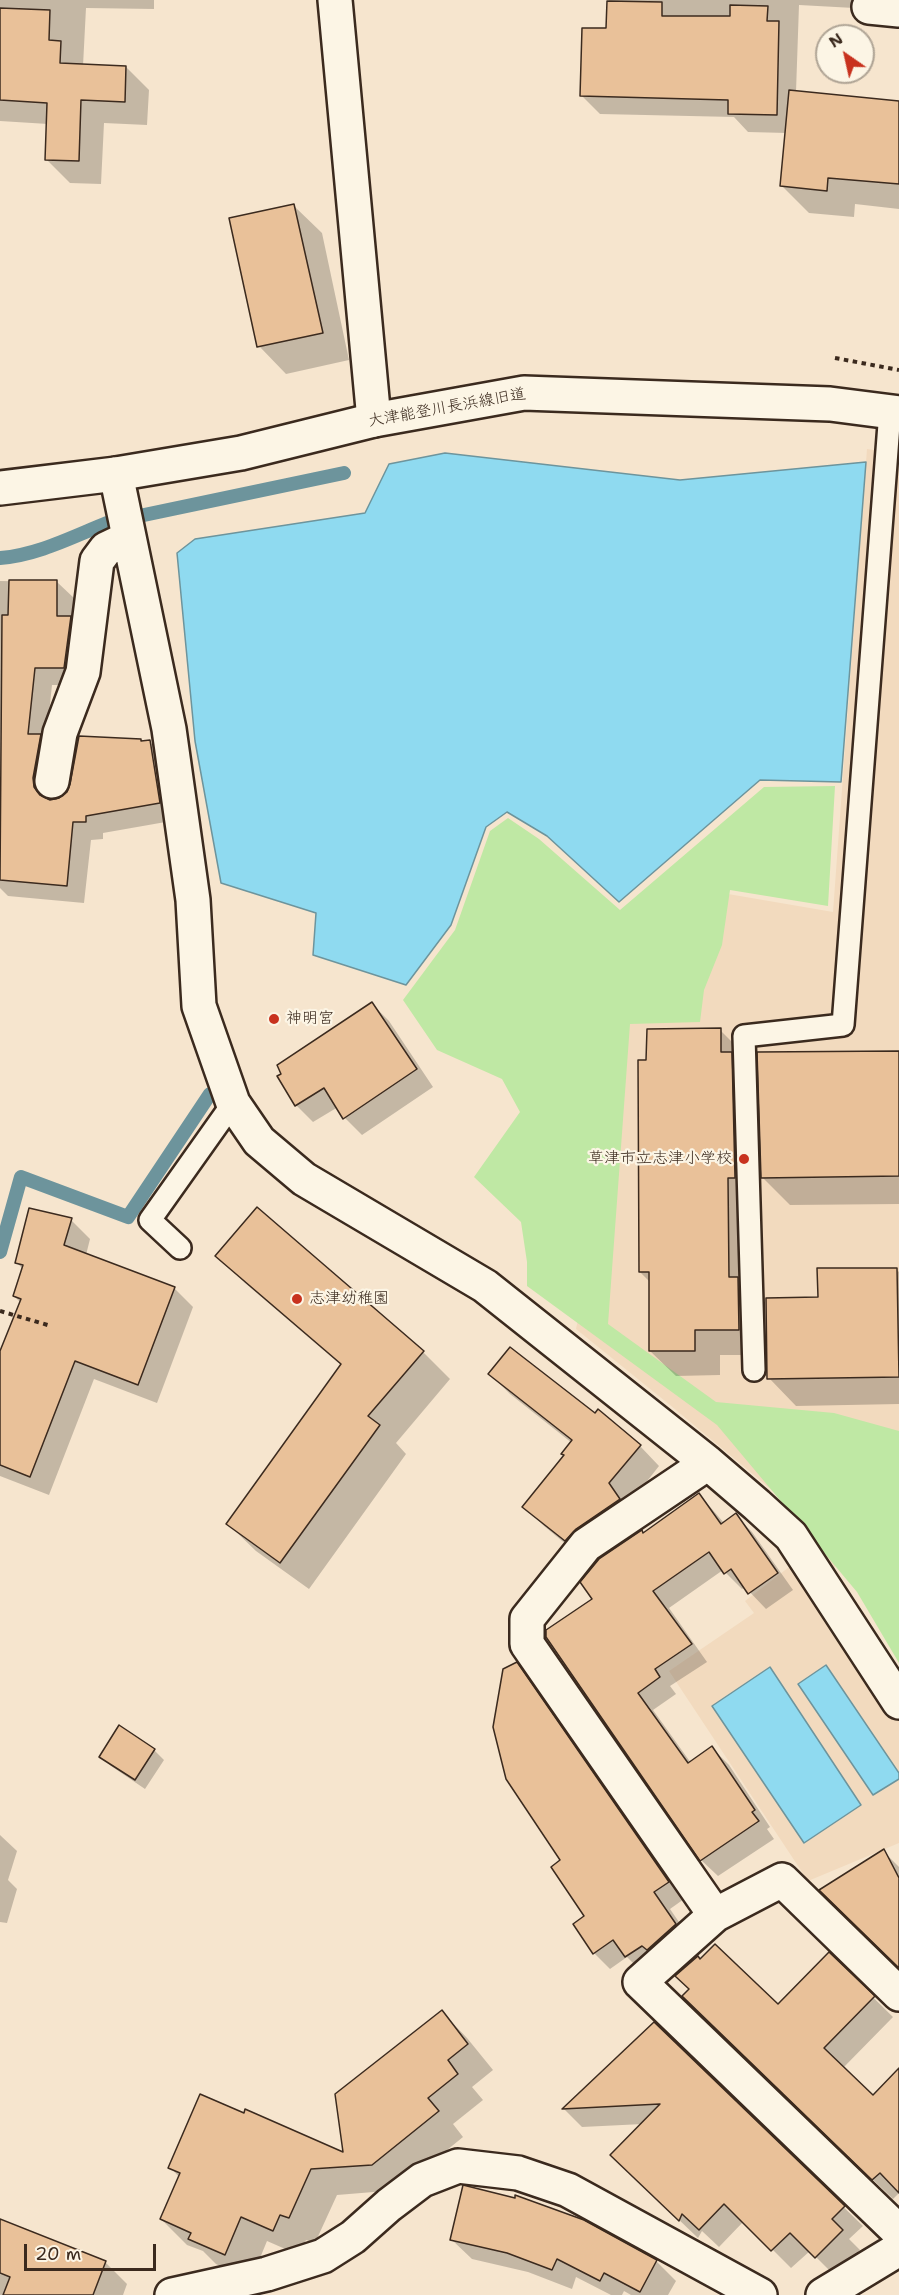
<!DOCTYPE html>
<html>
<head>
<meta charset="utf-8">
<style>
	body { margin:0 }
	#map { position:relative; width:899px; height:2295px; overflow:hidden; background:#f6e5ce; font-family:"Shantell Sans",sans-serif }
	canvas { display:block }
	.north { position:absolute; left:815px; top:24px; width:60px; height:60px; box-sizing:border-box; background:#fcf5e5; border:2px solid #afa495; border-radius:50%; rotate:326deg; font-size:16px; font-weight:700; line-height:24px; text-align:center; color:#3b2a1e }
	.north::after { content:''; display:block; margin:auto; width:21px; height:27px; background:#c8321e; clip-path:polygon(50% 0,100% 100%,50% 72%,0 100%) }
	.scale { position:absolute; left:24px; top:2244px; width:132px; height:27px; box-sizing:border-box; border:3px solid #3b2a1e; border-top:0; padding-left:8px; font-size:18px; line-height:21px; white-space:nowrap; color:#3b2a1e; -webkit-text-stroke:4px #fcf5e5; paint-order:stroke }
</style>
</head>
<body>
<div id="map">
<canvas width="899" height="2295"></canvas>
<div class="north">N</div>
<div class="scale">20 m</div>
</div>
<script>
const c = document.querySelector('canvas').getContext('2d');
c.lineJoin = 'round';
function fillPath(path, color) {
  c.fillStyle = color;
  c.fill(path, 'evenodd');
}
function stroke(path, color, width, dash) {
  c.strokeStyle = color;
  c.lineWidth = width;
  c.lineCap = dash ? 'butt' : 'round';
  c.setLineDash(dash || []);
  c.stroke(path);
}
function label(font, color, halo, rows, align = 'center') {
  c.font = font + ' "Shantell Sans","Klee One",sans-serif';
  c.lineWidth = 4.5;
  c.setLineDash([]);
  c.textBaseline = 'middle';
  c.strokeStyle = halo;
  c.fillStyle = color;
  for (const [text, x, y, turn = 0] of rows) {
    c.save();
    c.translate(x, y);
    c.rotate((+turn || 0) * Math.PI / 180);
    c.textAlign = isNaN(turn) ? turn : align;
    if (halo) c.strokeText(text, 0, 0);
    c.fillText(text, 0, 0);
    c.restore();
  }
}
const built = new Path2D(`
	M 867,449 L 899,454 L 899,1471 L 872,1471 L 833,1572 L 899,1709 L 899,1843 L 808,1881 L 669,1671 L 754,1613 L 745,1601 L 828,1537 L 670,1405 L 576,1329 L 596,1234 L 573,1062 L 693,888 L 833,912 Z`);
const green = new Path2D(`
	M 835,786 L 828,906 L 730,890 L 722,945 L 704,990 L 700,1022 L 630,1024 L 608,1324 L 716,1402 L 834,1413 L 899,1431 L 899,1663 L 857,1592 L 717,1425 L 527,1286 L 527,1262 L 521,1222 L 474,1177 L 520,1112 L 502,1079 L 437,1050 L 403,1000 L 455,930 L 490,831 L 508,818 L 539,839 L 620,910 L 764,787 Z`);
const water = new Path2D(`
	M 445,453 L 680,480 L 866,462 L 841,782 L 760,780 L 619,902 L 547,836 L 507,812 L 486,827 L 451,925 L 406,985 L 313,955 L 316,913 L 221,883 L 195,741 L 177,553 L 195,539 L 365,513 L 389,464 Z
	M 826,1665 L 899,1773 L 899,1779 L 873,1795 L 798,1684 Z
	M 770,1667 L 861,1805 L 804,1843 L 712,1706 Z`);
const shadow = new Path2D(`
	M 0,0 L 154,0 L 154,9 L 86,8 L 83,66 L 126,67 L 149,90 L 147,125 L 104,123 L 101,184 L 70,183 L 47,160 L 48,124 L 0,121 Z
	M 609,0 L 854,0 L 854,8 L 799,5 L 796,92 L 899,102 L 899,209 L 855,204 L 854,217 L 809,213 L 781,185 L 787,133 L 748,132 L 734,117 L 600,114 L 581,95 L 608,30 Z
	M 294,206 L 322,233 L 349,360 L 286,374 L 259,346 Z
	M 0,581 L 57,582 L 75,599 L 74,621 L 82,685 L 52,685 L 46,742 L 51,801 L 60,800 L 142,743 L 149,741 L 167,759 L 177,820 L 103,833 L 103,839 L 91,840 L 84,903 L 8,896 L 0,888 Z
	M 372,1004 L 389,1021 L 433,1087 L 362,1135 L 345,1118 L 338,1107 L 313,1122 L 296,1105 Z
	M 720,1030 L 745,1055 L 745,1068 L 756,1079 L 760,1202 L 753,1202 L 753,1293 L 763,1303 L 763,1355 L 720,1355 L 720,1375 L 676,1376 L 650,1351 L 650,1282 L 640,1272 L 648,1062 Z
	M 899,1052 L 899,1204 L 790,1205 L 762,1177 Z
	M 71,1220 L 90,1239 L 86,1255 L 174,1288 L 193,1307 L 157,1403 L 94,1379 L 49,1495 L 0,1476 L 0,1355 L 21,1303 L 14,1296 L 23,1269 L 16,1262 Z
	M 218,1256 L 423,1352 L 450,1379 L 396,1443 L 406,1454 L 309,1589 L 256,1551 L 228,1524 L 342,1366 L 245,1283 Z
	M 896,1269 L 899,1272 L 899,1404 L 796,1406 L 769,1378 L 819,1299 Z
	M 490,1374 L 596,1415 L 640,1446 L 659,1466 L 585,1560 L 544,1526 L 524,1506 L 566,1456 L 572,1443 L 510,1394 Z
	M 699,1494 L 724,1523 L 735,1515 L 752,1532 L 793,1590 L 766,1609 L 745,1587 L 742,1589 L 723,1570 L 669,1608 L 707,1662 L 670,1686 L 676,1694 L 653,1710 L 691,1763 L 712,1748 L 729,1765 L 770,1827 L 767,1829 L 774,1839 L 718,1876 L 701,1860 L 594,1599 L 643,1534 Z
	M 516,1664 L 533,1680 L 684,1899 L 670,1909 L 692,1941 L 643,1973 L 627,1957 L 610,1969 L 594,1953 L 586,1916 L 563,1861 Z
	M 154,1750 L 164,1760 L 145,1789 L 111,1766 L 101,1756 Z
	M 0,1835 L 17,1851 L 8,1880 L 17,1889 L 7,1923 L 0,1922 Z
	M 883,1851 L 899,1867 L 899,1966 Z
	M 829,1954 L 893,2017 L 843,2068 L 874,2097 L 899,2070 L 899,2193 L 893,2199 L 703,2016 L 778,2006 Z
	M 442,2012 L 467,2038 L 493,2070 L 472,2087 L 483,2100 L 453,2124 L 463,2137 L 398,2190 L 337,2195 L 315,2243 L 306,2240 L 299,2255 L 267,2241 L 251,2280 L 216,2264 L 203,2251 L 187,2245 L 161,2219 L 179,2177 L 170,2167 L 345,2154 Z
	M 654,2024 L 863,2226 L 849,2239 L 860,2250 L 834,2275 L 810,2251 L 791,2268 L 744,2221 L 719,2247 L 702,2231 L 698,2238 L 631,2174 L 643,2124 L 582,2127 L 564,2109 Z
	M 0,2221 L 106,2263 L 127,2284 L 123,2295 L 0,2295 Z
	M 584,2222 L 656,2261 L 676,2281 L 668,2295 L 631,2295 L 624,2291 L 622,2295 L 611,2295 L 576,2277 L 572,2289 L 528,2272 L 472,2259 L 452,2240 Z`);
const stream = new Path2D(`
	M 144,515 L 344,473
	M 0,558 C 38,555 72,537 107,523
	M 0,1252 L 21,1177 L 128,1217 L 210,1094`);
const building = new Path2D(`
	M 607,1 L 662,2 L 662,16 L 730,16 L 730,5 L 768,6 L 767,21 L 779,21 L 777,115 L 728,114 L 728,100 L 580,96 L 582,28 L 606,28 Z
	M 0,8 L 50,10 L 49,40 L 61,41 L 60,63 L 126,66 L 125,102 L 81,100 L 79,161 L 45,160 L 47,103 L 0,100 Z
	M 789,90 L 899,101 L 899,184 L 828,178 L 827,191 L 780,186 Z
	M 294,204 L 323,333 L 257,347 L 229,218 Z
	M 9,580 L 57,580 L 57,616 L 71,616 L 64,668 L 35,668 L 28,734 L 41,734 L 33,778 L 34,787 L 40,795 L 50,800 L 59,798 L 67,792 L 70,784 L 79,736 L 141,739 L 141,741 L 150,740 L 160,803 L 86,816 L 86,822 L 73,822 L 67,886 L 0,880 L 2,615 L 8,615 Z
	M 372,1002 L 417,1069 L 343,1119 L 324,1088 L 295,1106 L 277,1076 L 281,1074 L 277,1065 Z
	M 721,1028 L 721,1052 L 732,1052 L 735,1178 L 728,1178 L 729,1277 L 738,1277 L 739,1330 L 695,1330 L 695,1351 L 649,1351 L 649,1272 L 639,1272 L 638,1060 L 646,1060 L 647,1029 Z
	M 899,1051 L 899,1176 L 761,1178 L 757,1052 Z
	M 257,1207 L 424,1351 L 368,1416 L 380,1425 L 280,1563 L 226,1524 L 341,1364 L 215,1256 Z
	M 29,1208 L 72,1218 L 64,1245 L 175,1287 L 138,1385 L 75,1361 L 30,1477 L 0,1465 L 0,1351 L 21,1299 L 13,1296 L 23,1265 L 15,1263 Z
	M 817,1268 L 897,1268 L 899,1377 L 767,1379 L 766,1298 L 818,1297 Z
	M 510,1347 L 595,1413 L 598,1409 L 641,1445 L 609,1483 L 620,1499 L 576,1529 L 565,1541 L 522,1507 L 564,1455 L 561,1454 L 572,1440 L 488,1374 Z
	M 699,1493 L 721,1524 L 736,1513 L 778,1573 L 748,1594 L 731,1569 L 724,1574 L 709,1552 L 653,1591 L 692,1644 L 655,1669 L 660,1677 L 638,1693 L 688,1763 L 712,1746 L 755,1810 L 752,1812 L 759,1821 L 700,1861 L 546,1637 L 546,1630 L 592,1599 L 580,1582 L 599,1559 L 642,1530 L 643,1533 Z
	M 517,1662 L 669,1882 L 654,1892 L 676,1924 L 647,1950 L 642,1946 L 625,1957 L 613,1940 L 593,1954 L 573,1924 L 584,1916 L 551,1867 L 560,1860 L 506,1779 L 493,1727 L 503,1669 Z
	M 119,1725 L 155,1749 L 135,1780 L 99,1757 Z
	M 884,1849 L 899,1878 L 899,1968 L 819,1890 Z
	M 715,1944 L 778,2004 L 829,1952 L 875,1996 L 824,2048 L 873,2095 L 899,2068 L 899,2193 L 880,2173 L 872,2180 L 682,1996 L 689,1989 L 675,1976 L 698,1956 L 700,1959 Z
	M 442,2010 L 468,2044 L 448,2060 L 458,2074 L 428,2098 L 439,2111 L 372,2165 L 311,2169 L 289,2218 L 280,2215 L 273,2231 L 241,2217 L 225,2255 L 188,2239 L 191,2233 L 160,2219 L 180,2173 L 168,2168 L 200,2094 L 244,2113 L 245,2109 L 343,2152 L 335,2094 Z
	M 654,2022 L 845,2206 L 832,2219 L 843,2230 L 815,2258 L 790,2233 L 771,2251 L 724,2204 L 699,2230 L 682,2214 L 679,2221 L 610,2155 L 660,2104 L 562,2109 Z
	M 463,2185 L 515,2198 L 515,2195 L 584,2220 L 657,2260 L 640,2292 L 604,2273 L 600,2281 L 557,2259 L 552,2270 L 507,2253 L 450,2240 Z
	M 0,2219 L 106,2261 L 93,2295 L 3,2295 L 10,2277 L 0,2273 Z`);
const path = new Path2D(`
	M 835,358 L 899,370
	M 0,1311 L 51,1326`);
const service = new Path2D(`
	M 180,1248 L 150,1220 L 233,1103
	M 754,1370 L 744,1036 L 843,1025 L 890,411`);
const minor = new Path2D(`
	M 335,0 L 374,420
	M 869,7 L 899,10
	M 116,474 L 169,729 L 193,900 L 199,1006 L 233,1103 L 259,1141 L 304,1179 L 485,1286 L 708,1463 L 757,1505 L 791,1536 L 899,1702
	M 52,781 L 60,733 L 83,672 L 97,561 L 106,549 L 129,538
	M 708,1463 L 586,1545 L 527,1619 L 527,1644 L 715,1915
	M 899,1994 L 782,1880 L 715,1915 L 640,1982 L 899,2232
	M 172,2295 L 267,2274 L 323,2256 L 353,2237 L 389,2205 L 422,2180 L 458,2166 L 518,2173 L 568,2190 L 760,2295
	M 823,2295 L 899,2249`);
const tertiary = new Path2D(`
	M 0,488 L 116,474 L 241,453 L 374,420 L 524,393 L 830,404 L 899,413`);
const markers = [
	[274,1019,6,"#c8321e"],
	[744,1159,6,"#c8321e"],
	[297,1299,6,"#c8321e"]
];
const streetNames = [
	["大津能登川長浜線旧道",447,408,-10]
];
const poiNames = [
	["神明宮",286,1019],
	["草津市立志津小学校",732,1159,"right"],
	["志津幼稚園",309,1299]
];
fillPath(built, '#f2dabe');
fillPath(green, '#bfe8a4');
fillPath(water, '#8fdaf0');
stroke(water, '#6d949c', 1.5);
fillPath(shadow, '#0003');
stroke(stream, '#6d949c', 14);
fillPath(building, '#e9c199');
stroke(building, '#3b2a1e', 1.5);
stroke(service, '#3b2a1e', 26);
stroke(minor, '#3b2a1e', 38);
stroke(tertiary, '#3b2a1e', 38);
stroke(path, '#3b2a1e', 4, [4.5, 4.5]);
stroke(service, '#fcf5e5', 21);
stroke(minor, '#fcf5e5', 33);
stroke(tertiary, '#fcf5e5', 33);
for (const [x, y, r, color] of markers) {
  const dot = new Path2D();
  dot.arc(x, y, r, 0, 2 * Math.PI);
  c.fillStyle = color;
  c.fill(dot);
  stroke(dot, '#fcf5e5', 2);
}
label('16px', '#3b2a1e', '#fcf5e5', streetNames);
label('16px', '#3b2a1e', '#fcf5e5', poiNames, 'left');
</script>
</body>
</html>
